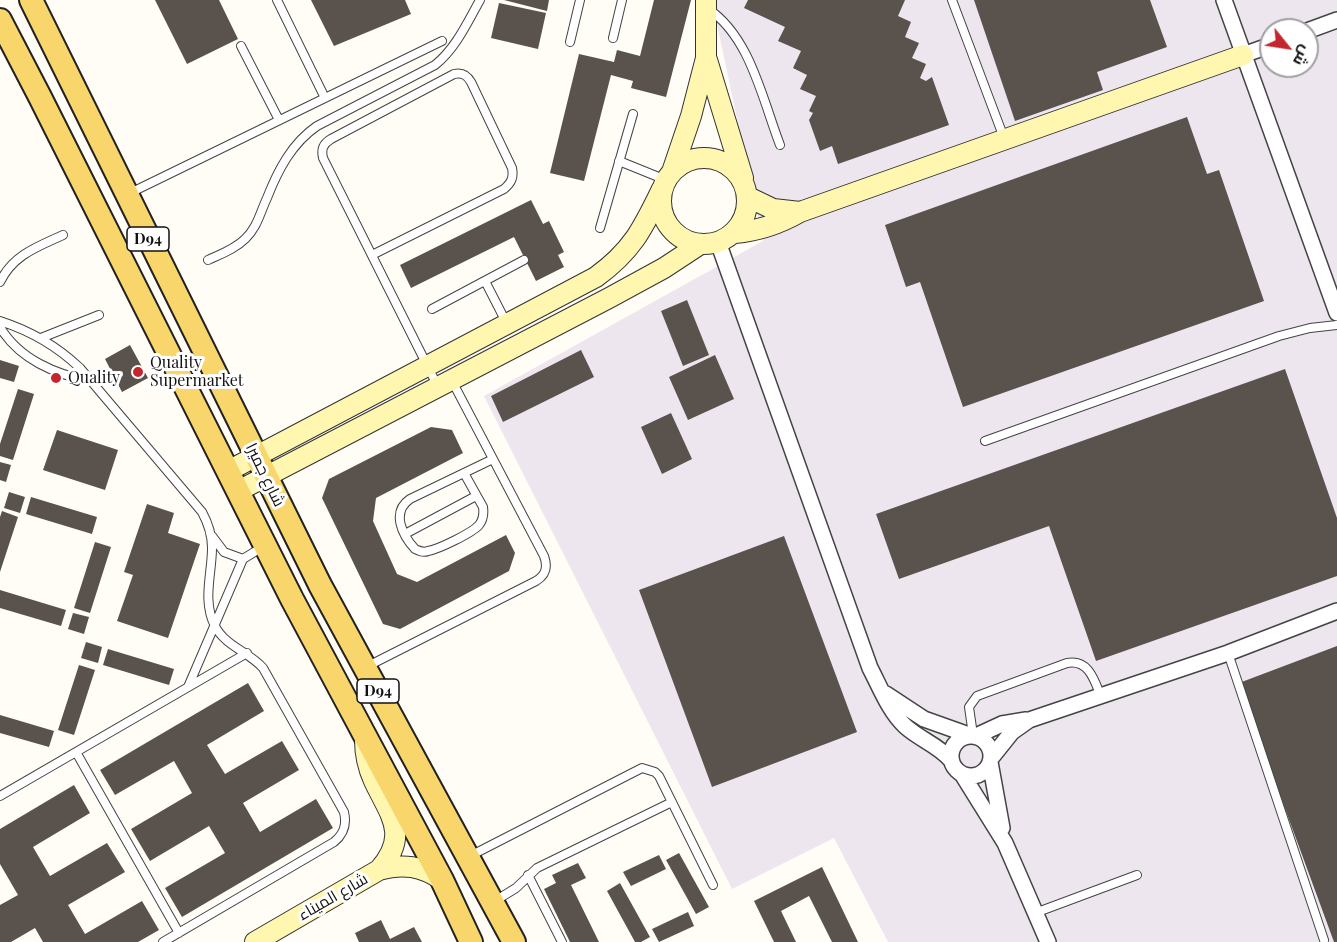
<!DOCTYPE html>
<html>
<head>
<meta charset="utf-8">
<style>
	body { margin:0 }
	#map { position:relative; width:1337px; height:942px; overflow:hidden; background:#fffdf5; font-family:"Playfair Display",Cairo,serif }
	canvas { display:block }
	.north { position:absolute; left:1259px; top:18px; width:60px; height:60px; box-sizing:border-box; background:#fff; border:2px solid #a0a0a0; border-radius:50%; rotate:120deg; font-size:16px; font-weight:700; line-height:24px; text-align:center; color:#111 }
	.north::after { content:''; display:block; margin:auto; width:21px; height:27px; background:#c4262e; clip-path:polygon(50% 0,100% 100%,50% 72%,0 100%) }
</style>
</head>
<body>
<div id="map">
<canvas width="1337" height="942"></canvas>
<div class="north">ش</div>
</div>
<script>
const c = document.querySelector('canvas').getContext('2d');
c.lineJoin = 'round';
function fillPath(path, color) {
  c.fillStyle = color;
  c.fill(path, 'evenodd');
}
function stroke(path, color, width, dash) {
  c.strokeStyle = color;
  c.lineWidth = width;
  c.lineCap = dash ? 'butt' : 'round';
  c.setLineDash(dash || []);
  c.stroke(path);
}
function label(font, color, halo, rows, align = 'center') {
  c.font = font + ' "Playfair Display",Cairo,serif';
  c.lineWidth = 6;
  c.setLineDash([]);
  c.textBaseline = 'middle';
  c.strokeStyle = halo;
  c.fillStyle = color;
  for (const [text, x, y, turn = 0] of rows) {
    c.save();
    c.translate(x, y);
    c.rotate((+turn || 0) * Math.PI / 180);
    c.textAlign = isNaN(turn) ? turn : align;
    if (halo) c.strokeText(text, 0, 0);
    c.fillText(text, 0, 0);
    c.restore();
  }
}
const industrial = new Path2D(`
	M 715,0 L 1337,0 L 1337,942 L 888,942 L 834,838 L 732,889 L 484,396 L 763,241 L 715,15 ZM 1271,30 L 1307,30 L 1307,66 L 1271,66 Z`);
const building = new Path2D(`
	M 155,0 L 219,0 L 238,39 L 187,64 Z
	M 311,0 L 405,0 L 411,14 L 334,46 Z
	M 504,0 L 549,0 L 547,11 Z
	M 654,0 L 691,0 L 666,97 L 631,88 L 633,81 L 611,75 L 584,181 L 550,173 L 579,54 L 614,62 L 617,50 L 640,56 Z
	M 748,0 L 905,0 L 898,16 L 911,22 L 905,37 L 919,43 L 912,58 L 926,64 L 920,78 L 926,81 L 932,77 L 949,125 L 838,164 L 832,146 L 820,151 L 809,120 L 813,113 L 809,111 L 816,96 L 800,89 L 807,75 L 793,68 L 801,51 L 778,41 L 785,27 L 744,8 Z
	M 974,0 L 1150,0 L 1167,47 L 1097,72 L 1103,90 L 1015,121 Z
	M 499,3 L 546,13 L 538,49 L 491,38 Z
	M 1187,117 L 1207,174 L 1219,170 L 1264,301 L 963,407 L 920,282 L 906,287 L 885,225 Z
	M 531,200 L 543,224 L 549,221 L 564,252 L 558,255 L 564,267 L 536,281 L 514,237 L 411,288 L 400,265 Z
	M 687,300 L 709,355 L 683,366 L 661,311 Z
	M 130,345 L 148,378 L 122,392 L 105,359 Z
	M 581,350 L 594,377 L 503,422 L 491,396 Z
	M 715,355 L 734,399 L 688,420 L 669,377 Z
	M 0,360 L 19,366 L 14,382 L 0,378 Z
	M 1285,369 L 1337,518 L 1337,576 L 1096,661 L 1049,526 L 899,579 L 876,514 Z
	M 18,389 L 34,394 L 13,460 L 0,456 L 0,444 Z
	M 671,413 L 692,459 L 662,474 L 641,427 Z
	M 431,427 L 452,430 L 463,453 L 376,498 L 373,521 L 397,574 L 417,582 L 506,535 L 515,553 L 509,571 L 400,629 L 383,624 L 322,498 L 329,479 Z
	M 57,430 L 118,450 L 105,490 L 43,470 Z
	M 0,462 L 11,465 L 6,482 L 0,480 Z
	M 9,492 L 25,497 L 20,513 L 4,508 Z
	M 31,497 L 97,517 L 92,534 L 26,514 Z
	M 147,504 L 174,513 L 168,533 L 200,544 L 168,638 L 117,621 L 133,575 L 124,572 Z
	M 2,511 L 18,517 L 0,572 L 0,517 Z
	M 784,536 L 857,732 L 712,787 L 639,590 Z
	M 95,542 L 111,547 L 90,613 L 74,608 Z
	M 0,590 L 66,610 L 61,626 L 0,608 Z
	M 73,613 L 89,617 L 84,634 L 68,629 Z
	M 86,642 L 102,647 L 98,663 L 81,658 Z
	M 1337,646 L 1337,942 L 1334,942 L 1239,683 Z
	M 108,649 L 174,669 L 169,685 L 103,665 Z
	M 79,665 L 95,670 L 74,735 L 58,730 Z
	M 248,683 L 264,711 L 207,745 L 225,774 L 282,741 L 299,770 L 243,803 L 260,832 L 316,799 L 333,828 L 182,917 L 165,888 L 225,853 L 209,826 L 150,861 L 131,829 L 192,793 L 174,761 L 115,795 L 100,770 Z
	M 0,715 L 54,731 L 49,747 L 0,733 Z
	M 74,785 L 90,813 L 33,847 L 50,876 L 107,843 L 125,872 L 68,905 L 85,934 L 142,901 L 159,930 L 138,942 L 43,942 L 35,928 L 11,942 L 0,942 L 0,905 L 18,895 L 0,864 L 0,829 Z
	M 679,853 L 709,907 L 696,914 L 666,860 Z
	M 659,855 L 666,869 L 631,886 L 623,872 Z
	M 578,863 L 586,878 L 571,885 L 599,942 L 570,942 L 544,889 L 556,883 L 552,875 Z
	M 822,867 L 858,942 L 832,942 L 809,896 L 781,911 L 796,942 L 774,942 L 754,901 Z
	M 620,883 L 650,937 L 641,942 L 635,942 L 607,891 Z
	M 688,912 L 694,926 L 659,942 L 652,929 Z
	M 381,920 L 390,939 L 414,927 L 422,942 L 359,942 L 355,933 Z`);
const lane = new Path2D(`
	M 277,0 L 325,98
	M 952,0 L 1004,138
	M 707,8 C 750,36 762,98 780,145
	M 613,38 L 622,0
	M 570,42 L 580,0
	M 241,46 L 279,120
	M 619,161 L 666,180
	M 128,194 L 442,41
	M 600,228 L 633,114
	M 372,255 L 504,189 C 511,183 514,178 512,168 L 471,82 C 467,75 462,72 454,74 L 331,139 C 323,144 321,149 323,158 L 438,387
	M 208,260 C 221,254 235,249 245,239 C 257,228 260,213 267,198 C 278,170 292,143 317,126 L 435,65 C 456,48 467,23 480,0
	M 485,281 L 506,322
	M 0,282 C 13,255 37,247 63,235
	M 432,309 L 524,260
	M 0,321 C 31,331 57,346 80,368 L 202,512 C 208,523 212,535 212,548 C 212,574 202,601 215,626 C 225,646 249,652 263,668 L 344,812 C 347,825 344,834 334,842 L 163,942
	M 0,327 C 19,359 56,375 91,381
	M 41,338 L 99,315
	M 985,441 L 1279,336 L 1310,328 L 1337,325
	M 464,473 L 483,507 C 484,514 483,520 479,525 C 472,533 439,549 428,551 C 423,553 419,551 415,549 C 402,535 391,512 410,499 L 493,459
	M 405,534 L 476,496
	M 212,536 L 224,552 L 243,559
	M 1228,653 L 1324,940
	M 366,667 L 536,581 C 546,575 548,567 544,556 L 452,381
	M 188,687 L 243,559 L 264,546
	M 973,735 L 969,707 L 977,696 L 1067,663 C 1088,659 1094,679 1100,694
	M 76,752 L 179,933
	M 0,796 L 247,653
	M 470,856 L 642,768 L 655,772 L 659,776 L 713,885
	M 528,875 L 562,942
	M 495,901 L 516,888 L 537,868 L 672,802
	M 1035,913 L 1137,875`);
const street = new Path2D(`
	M 1224,0 L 1337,313
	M 1307,31 L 1337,20
	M 1243,55 L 1271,45
	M 718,242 L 870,668 C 880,687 889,711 905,726 C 919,739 938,745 951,760
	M 886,694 L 924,719 L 969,735
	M951 756a20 20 0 1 1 40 0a20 20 0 1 1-40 0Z
	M 976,736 L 1002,724 L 1026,720
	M 992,757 L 1012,732 L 1029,720 L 1228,653 L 1337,611
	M 990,762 L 1002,828
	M 962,774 L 1005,843 L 1048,942`);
const secondary = new Path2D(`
	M 707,60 L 743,178
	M661 201a43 43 0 1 1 86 0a43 43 0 1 1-86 0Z
	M 672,172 L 691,116 L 706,58 L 706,0
	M 748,197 L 773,209 L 800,212
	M 735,233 C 758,231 779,224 800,212 L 1243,55
	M 228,471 L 596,277 C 633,250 643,228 662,189
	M 238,491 L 609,298 L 664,268 L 699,245
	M 365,740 C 365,754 368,768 374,781 C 390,815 410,835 379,870
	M 255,942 L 379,870 C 403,863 422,866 442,880`);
const primary = new Path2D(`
	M 31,0 L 320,585 L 514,942
	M 0,20 L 40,97 L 292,599 L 442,880 L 471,942`);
const markers = [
	[138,372,6,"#c4262e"],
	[56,378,6,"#c4262e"]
];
const shields = [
	[148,239,42],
	[378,691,42]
];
const shieldNames = [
	["D94",148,239],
	["D94",378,691]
];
const poiNames = [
	["Quality",150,363],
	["Supermarket",150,381],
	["Quality",68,378]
];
const streetNames = [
	["شارع جميرا",265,475,64],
	["شارع الميناء",333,897,-30]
];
fillPath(industrial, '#eee6ef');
fillPath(building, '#5a524d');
stroke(lane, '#444', 10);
stroke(street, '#444', 18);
stroke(secondary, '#333', 22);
stroke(primary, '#222', 26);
stroke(lane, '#fff', 8);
stroke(street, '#fff', 15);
stroke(secondary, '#fff6b0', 20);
stroke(primary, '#f9d66b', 22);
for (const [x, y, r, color] of markers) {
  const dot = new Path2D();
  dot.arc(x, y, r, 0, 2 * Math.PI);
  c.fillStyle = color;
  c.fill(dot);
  stroke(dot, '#fff', 2);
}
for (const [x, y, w] of shields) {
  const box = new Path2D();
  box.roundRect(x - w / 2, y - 12, w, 24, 4.5);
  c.fillStyle = '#fff';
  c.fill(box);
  stroke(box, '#111', 1.5);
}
label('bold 15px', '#111', null, shieldNames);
label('16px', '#111', '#fff', poiNames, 'left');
label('16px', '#111', '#fff', streetNames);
</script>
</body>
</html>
